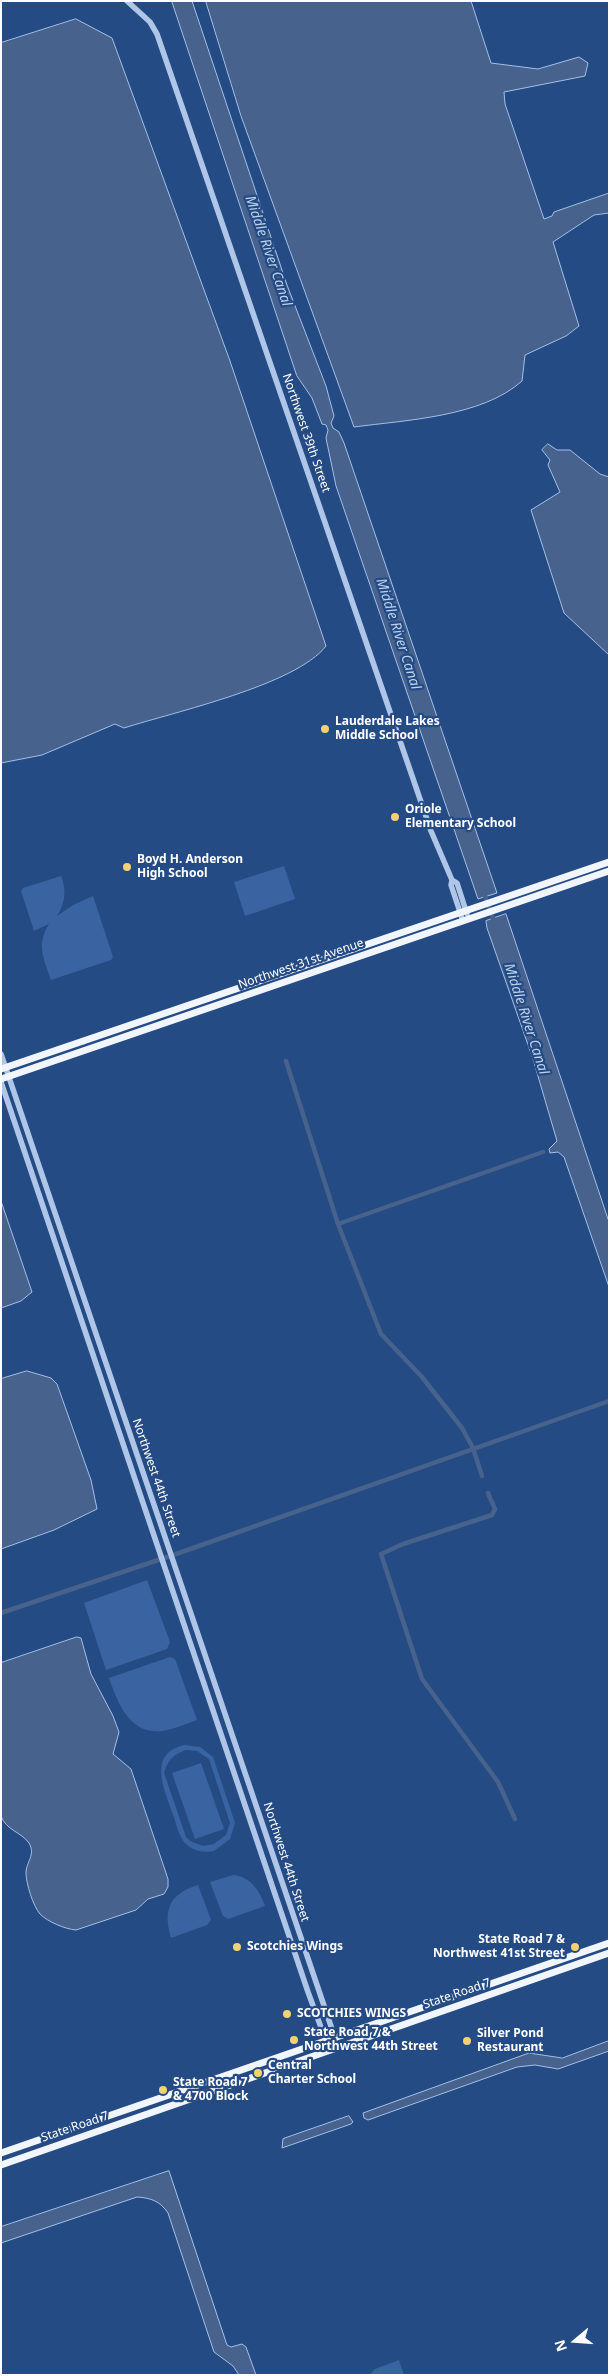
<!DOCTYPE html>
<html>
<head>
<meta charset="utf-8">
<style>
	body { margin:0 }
	#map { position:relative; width:610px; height:2376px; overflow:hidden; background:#254b85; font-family:"Noto Sans",sans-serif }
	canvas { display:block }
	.frame { position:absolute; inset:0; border:2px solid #fff; pointer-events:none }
	.north { position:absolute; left:550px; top:2316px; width:50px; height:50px; -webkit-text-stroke:4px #254b85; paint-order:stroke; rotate:252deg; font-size:14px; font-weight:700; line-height:20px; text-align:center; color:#fff }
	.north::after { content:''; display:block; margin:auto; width:18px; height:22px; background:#fff; clip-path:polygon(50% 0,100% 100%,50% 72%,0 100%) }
</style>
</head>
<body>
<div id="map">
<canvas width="610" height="2376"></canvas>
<div class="frame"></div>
<div class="north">N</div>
</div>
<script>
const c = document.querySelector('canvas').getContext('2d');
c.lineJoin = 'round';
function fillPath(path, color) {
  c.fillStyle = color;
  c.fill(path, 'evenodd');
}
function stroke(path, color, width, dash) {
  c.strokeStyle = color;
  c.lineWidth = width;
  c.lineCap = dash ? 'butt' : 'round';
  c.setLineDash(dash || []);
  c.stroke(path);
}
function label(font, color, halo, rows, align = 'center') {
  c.font = font + ' "Noto Sans",sans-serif';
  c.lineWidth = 4.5;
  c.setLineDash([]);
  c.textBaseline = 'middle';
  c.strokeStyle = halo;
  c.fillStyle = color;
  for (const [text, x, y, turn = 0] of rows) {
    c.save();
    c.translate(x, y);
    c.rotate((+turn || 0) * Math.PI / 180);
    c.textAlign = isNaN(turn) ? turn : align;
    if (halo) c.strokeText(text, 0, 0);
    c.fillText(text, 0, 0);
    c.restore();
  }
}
const green = new Path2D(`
	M 284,866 L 295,899 L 245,916 L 234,882 Z
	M 61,876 C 67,891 65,903 57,916 L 73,905 L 93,896 L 113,957 L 111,960 L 51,980 C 44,960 36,944 49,924 L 34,931 L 21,891 L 23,888 Z
	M 147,1580 L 170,1642 L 167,1649 L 106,1670 L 84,1603 Z
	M 170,1657 L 175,1659 L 197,1720 C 186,1724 174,1729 163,1731 C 129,1735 118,1703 109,1678 Z
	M 185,1745 L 200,1747 L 213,1757 L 235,1823 L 230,1839 L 214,1851 C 203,1853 193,1851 185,1843 C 178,1836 176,1821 172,1812 C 164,1788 147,1753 185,1745 ZM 186,1750 L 197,1751 L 209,1759 L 230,1823 L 226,1835 L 214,1844 L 203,1846 L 190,1841 L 186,1837 L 164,1773 C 167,1761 174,1754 186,1750 Z
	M 201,1763 L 224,1829 L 195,1839 L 172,1773 Z
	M 233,1875 C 250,1876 260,1891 265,1906 L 228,1919 L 223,1916 L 210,1882 Z
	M 198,1885 L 211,1920 L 207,1925 L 171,1938 C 163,1910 169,1894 198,1885 Z
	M 399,2360 L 404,2375 L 369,2375 L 375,2369 Z`);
const water = new Path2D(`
	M 172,1 L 192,1 L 287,285 L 326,386 L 334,416 L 331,423 L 333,428 L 339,432 L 344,443 L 497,893 L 478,899 L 336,486 L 326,438 L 328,430 L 326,425 L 322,424 L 312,398 L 297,376 Z
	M 206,1 L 471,1 L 491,63 L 538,69 L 579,57 L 588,63 L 585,76 L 504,92 L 505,104 L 544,219 L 552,216 L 554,212 L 609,193 L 609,213 L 594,215 L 553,242 L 579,326 L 566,336 L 525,355 L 522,381 C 482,417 406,420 354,427 L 241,116 Z
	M 76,19 L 112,38 L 230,361 L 326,646 C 296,685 174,712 124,728 L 115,724 L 42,755 L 1,763 L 1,43 Z
	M 548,444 L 557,450 L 570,450 L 600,474 L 609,477 L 609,655 L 564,613 L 531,510 L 560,492 L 548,465 L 550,460 L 542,450 Z
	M 506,914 L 609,1222 L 609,1287 L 564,1157 L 558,1152 L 550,1153 L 549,1149 L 557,1141 L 533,1059 L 487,928 L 486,921 Z
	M 1,1201 L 32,1292 L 21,1301 L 1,1308 Z
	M 27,1371 L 51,1378 L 57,1384 L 91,1480 L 97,1509 L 54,1530 L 1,1549 L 1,1379 Z
	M 77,1637 L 81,1638 L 91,1674 L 113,1716 L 119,1732 L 113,1754 L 131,1769 L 168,1879 L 168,1887 L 164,1894 L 148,1899 L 136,1910 L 76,1930 C 65,1929 48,1922 40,1914 C 33,1906 26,1883 26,1873 C 26,1862 36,1855 29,1843 C 21,1832 6,1830 1,1816 L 1,1663 Z
	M 609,2041 L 609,2051 L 558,2069 L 535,2065 L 517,2067 L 368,2120 L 364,2118 L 363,2113 L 529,2053 L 562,2058 Z
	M 349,2116 L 353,2122 L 351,2124 L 282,2148 L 283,2139 Z
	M 169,2171 L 227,2345 L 231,2347 L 242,2344 L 246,2347 L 256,2375 L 239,2375 L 233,2366 L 214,2352 L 168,2213 C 160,2201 151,2198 137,2197 L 1,2243 L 1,2227 Z`);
const canal = new Path2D(`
	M 484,893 L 495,924
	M 286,1061 L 338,1224
	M 482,1476 L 473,1448 L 462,1428 L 422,1377 L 381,1334 L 338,1224 L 543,1152
	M 488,1493 L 495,1509 L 492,1515 L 403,1544 L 381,1554 L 422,1679 L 498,1782 L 515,1819
	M 1,1613 L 179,1553 L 609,1401`);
const tertiary = new Path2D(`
	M 127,1 L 150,22 L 157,34 L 431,831 L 452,880 L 451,885 L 463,921
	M 452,880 L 457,883 L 467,914
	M 1,1054 L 335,2038 L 333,2049
	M 1,1082 L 308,1992 L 326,2041 L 333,2049`);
const primary = new Path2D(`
	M 1,1069 L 609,862
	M 1,1079 L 609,871
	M 1,2153 L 609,1943
	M 1,2165 L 609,1953`);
const markers = [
	[325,729,5,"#f2d273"],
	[395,817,5,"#f2d273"],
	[127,867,5,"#f2d273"],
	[237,1947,5,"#f2d273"],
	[575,1947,5,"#f2d273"],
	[287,2014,5,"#f2d273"],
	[294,2040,5,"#f2d273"],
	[467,2041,5,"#f2d273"],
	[258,2073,5,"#f2d273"],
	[163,2090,5,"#f2d273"]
];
const streetNames = [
	["Northwest 39th Street",306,433,71],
	["Northwest 31st Avenue",301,964,-19],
	["Northwest 44th Street",156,1478,71],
	["Northwest 44th Street",286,1862,72],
	["State Road 7",457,1994,-19],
	["State Road 7",75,2127,-19]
];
const poiNames = [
	["Lauderdale Lakes",335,722],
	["Middle School",335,736],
	["Oriole",405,810],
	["Elementary School",405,824],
	["Boyd H. Anderson",137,860],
	["High School",137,874],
	["State Road 7 &",565,1940,"right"],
	["Northwest 41st Street",565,1954,"right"],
	["Scotchies Wings",247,1947],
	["SCOTCHIES WINGS",297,2014],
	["State Road 7 &",304,2033],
	["Northwest 44th Street",304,2047],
	["Silver Pond",477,2034],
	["Restaurant",477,2048],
	["Central",268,2066],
	["Charter School",268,2080],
	["State Road 7",173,2083],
	["& 4700 Block",173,2097]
];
const waterNames = [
	["Middle River Canal",268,251,71],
	["Middle River Canal",398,634,72],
	["Middle River Canal",526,1019,72]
];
fillPath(green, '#3964a1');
fillPath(water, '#47628c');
stroke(water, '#a3c0e9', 1);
stroke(canal, '#47628c', 4.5);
stroke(tertiary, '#afc6e8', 5.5);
stroke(primary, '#f1f5fe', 7);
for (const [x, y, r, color] of markers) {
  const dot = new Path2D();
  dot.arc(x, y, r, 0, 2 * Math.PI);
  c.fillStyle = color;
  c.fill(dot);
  stroke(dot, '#254b85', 2);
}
label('12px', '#fff', '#254b85', streetNames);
label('bold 12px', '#fff', '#254b85', poiNames, 'left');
label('italic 14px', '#bad0ef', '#254b85', waterNames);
</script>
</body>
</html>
